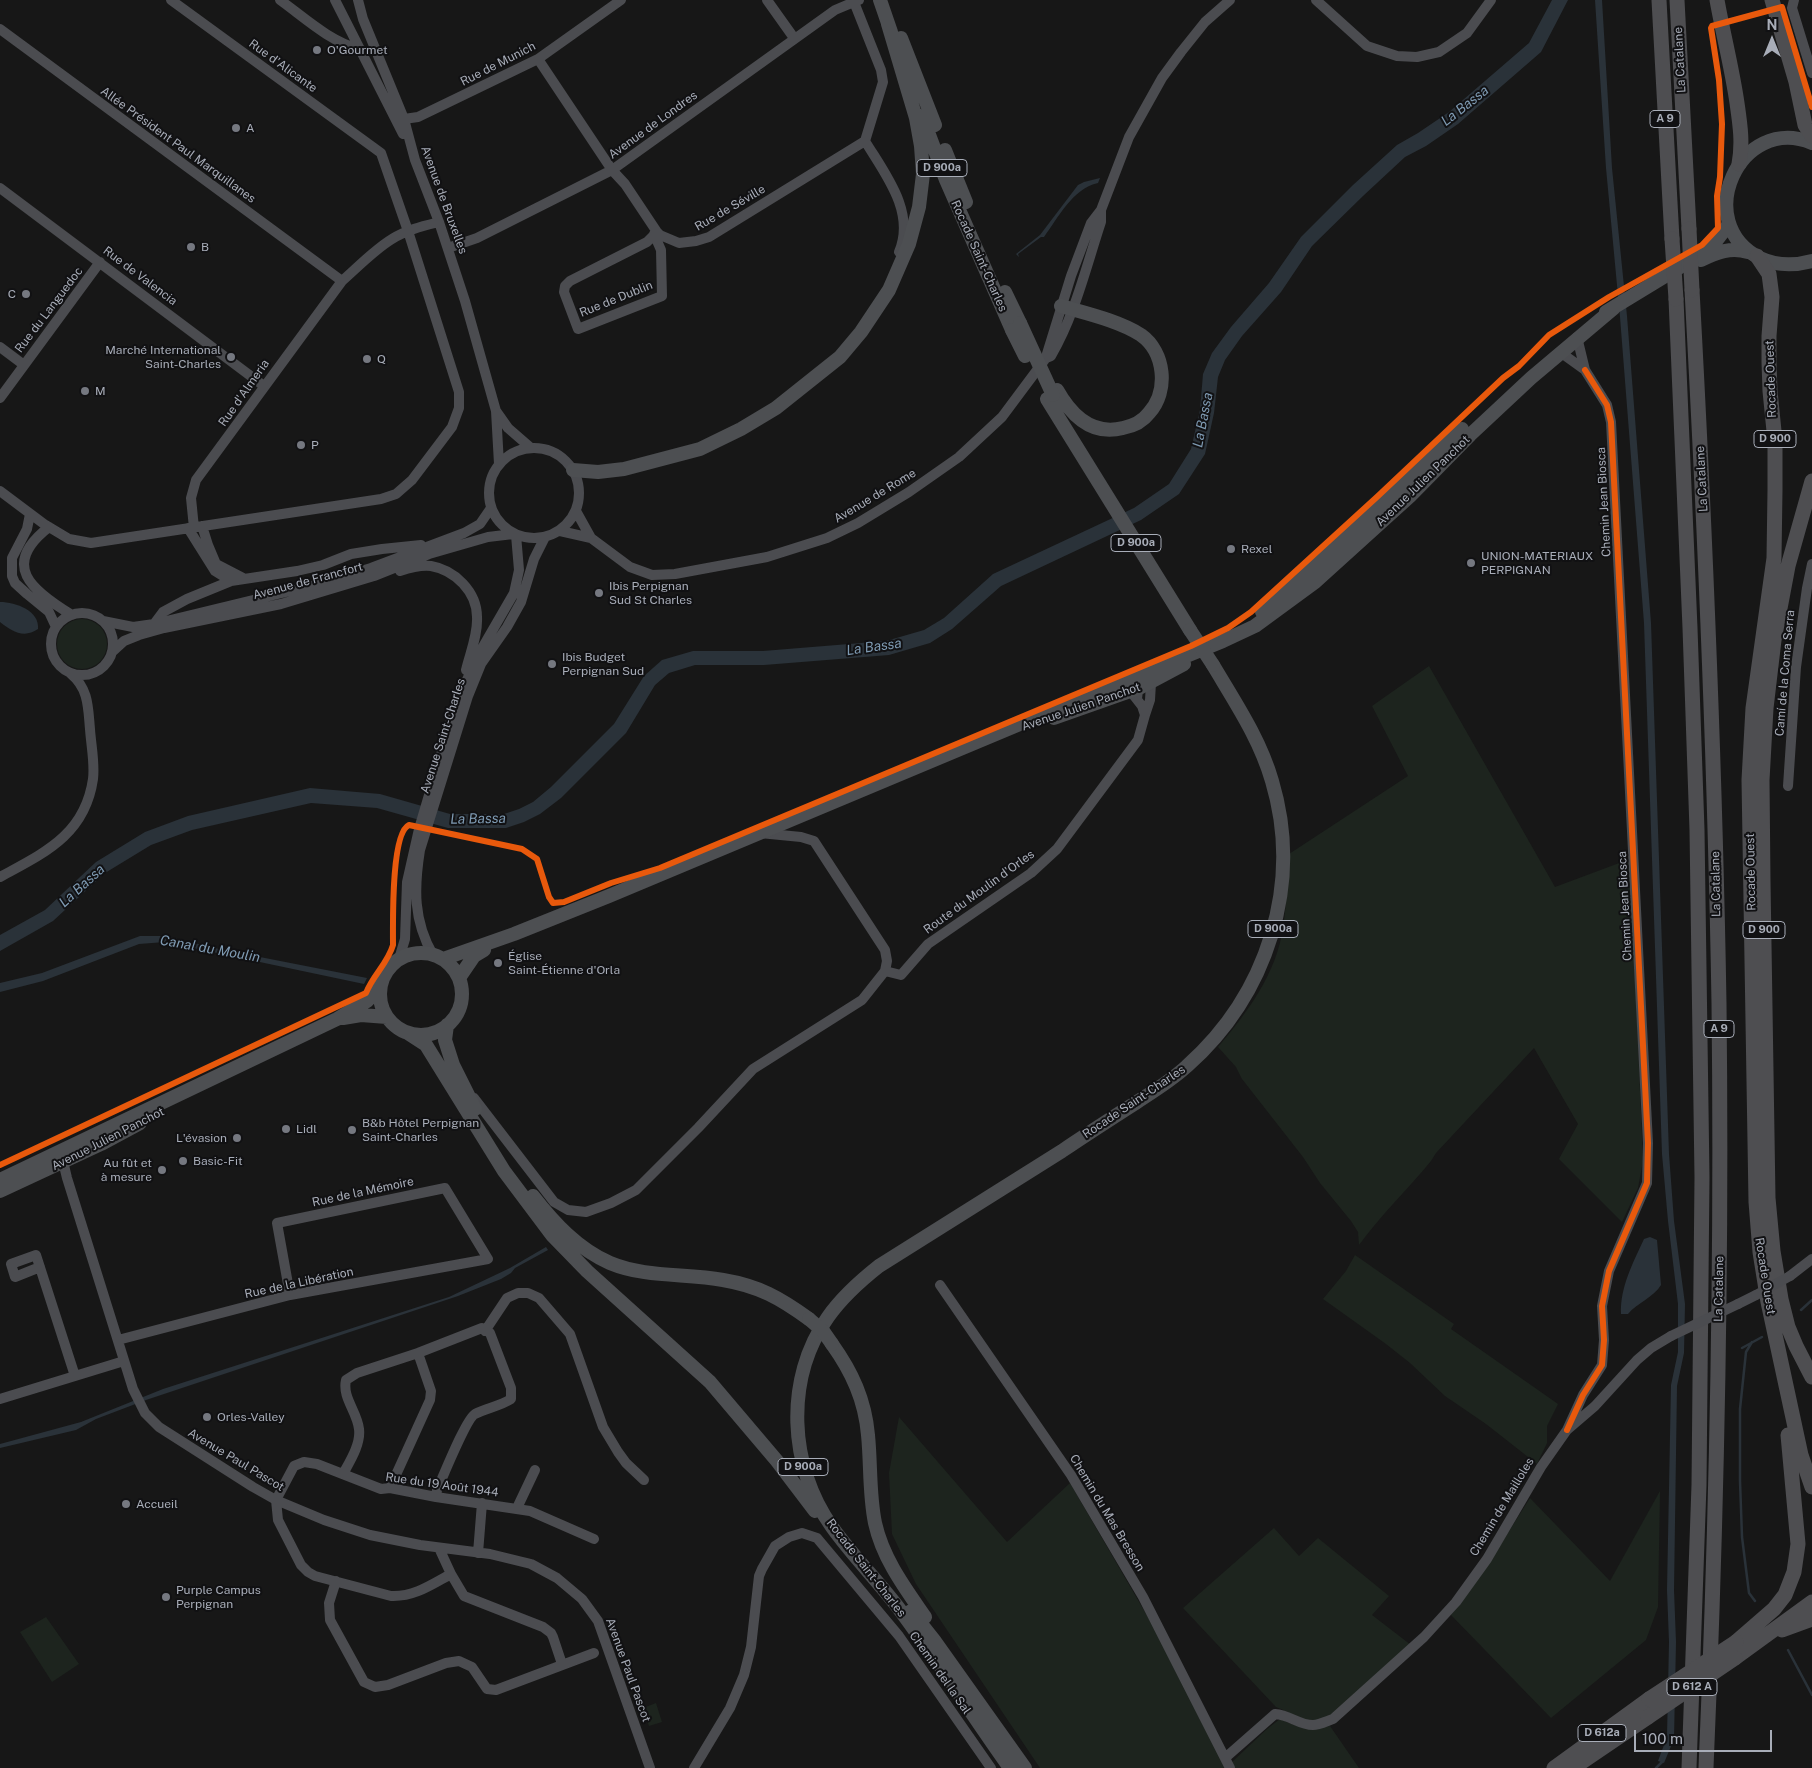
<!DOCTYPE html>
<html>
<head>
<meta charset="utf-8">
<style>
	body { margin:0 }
	#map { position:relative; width:1812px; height:1768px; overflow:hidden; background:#171717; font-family:"Public Sans",sans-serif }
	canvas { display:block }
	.north { position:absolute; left:1747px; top:15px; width:50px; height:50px; -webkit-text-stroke:4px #111113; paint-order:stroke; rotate:0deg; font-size:14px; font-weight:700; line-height:20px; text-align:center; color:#a8adb8 }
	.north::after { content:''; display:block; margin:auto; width:18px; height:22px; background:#a8adb8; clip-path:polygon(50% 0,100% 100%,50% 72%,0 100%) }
	.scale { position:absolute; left:1634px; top:1730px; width:138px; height:22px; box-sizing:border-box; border:2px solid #a8adb8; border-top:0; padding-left:6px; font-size:15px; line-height:18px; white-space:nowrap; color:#a8adb8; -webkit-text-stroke:4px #111113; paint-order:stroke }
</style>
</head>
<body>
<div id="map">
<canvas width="1812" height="1768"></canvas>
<div class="north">N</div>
<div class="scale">100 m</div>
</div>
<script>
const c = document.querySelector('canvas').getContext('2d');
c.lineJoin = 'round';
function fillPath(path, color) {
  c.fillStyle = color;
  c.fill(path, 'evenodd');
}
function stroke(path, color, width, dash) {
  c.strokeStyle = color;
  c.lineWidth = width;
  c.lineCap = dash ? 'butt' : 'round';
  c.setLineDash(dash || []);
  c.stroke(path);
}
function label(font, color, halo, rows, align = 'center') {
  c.font = font + ' "Public Sans",sans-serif';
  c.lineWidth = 4;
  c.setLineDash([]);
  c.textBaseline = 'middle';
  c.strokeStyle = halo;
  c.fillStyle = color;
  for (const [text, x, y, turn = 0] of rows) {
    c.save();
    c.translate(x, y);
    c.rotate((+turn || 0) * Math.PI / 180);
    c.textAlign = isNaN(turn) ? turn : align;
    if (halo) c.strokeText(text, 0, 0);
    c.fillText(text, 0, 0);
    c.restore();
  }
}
const green = new Path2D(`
	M57 644a25 25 0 1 1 50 0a25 25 0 1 1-50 0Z
	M 1429,666 L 1555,887 L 1630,859 L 1643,1161 L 1638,1188 L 1622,1222 L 1559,1159 L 1578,1124 L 1534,1048 L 1436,1153 L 1431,1161 C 1408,1189 1381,1215 1359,1245 L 1358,1232 L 1351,1221 L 1320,1183 L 1303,1157 L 1242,1079 L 1236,1067 L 1218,1047 C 1247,1013 1277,973 1283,927 C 1287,903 1287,878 1289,854 L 1408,776 L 1372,706 Z
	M 1355,1255 L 1454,1324 L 1451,1329 L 1558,1404 L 1547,1426 L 1547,1443 L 1537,1464 L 1486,1424 L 1445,1396 L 1410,1363 L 1386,1344 L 1323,1299 L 1346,1271 Z
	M 899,1417 L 1007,1542 L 1070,1483 L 1232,1762 L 1267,1729 L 1280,1719 C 1297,1727 1311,1730 1330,1726 L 1359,1768 L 1040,1768 L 916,1584 L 892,1534 L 889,1473 Z
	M 1660,1491 L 1658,1607 L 1646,1640 L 1551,1718 L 1451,1615 L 1492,1558 L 1530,1498 L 1610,1581 Z
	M 1274,1528 L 1299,1556 L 1318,1538 L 1389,1596 L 1372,1615 L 1411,1645 L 1330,1716 C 1326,1717 1320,1720 1315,1721 C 1302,1722 1288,1711 1276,1707 L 1183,1608 Z
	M 46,1617 L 79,1664 L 52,1682 L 20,1632 Z
	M 656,1703 L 662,1722 L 649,1726 L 643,1708 Z`);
const water = new Path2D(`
	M 1552,0 L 1568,0 L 1541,52 L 1458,124 L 1426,146 L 1405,157 L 1363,196 L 1312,246 L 1281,292 L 1242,336 L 1225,360 L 1218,377 L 1214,413 L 1205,454 L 1179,494 L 1141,520 L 1001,586 L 952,629 L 930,643 L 889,655 L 764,665 L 695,665 L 669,673 L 655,685 L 626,733 L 561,798 L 540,814 L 524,822 L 506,828 L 448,828 L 377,808 L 311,803 L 192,830 L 151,845 L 105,873 L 53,921 L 0,951 L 0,935 L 45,910 L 96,862 L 145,832 L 188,816 L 310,788 L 380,794 L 450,814 L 504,814 L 519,809 L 533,802 L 551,787 L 614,724 L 644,676 L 662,660 L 693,651 L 763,651 L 886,641 L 924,630 L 944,618 L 993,574 L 1134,508 L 1169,484 L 1191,449 L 1200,410 L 1203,374 L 1212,353 L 1231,327 L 1269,283 L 1301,237 L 1353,185 L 1397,145 L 1418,133 L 1449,112 L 1529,43 Z
	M 1595,0 L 1602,0 L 1612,168 L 1627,316 L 1651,623 L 1669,1154 L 1674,1221 L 1685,1304 L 1684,1353 L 1677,1386 L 1674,1590 L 1676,1642 L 1674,1739 L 1664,1763 L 1658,1761 L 1667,1737 L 1669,1642 L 1667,1590 L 1671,1385 L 1678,1352 L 1678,1304 L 1668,1221 L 1662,1154 L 1644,623 L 1620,317 L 1606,168 Z
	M 1100,178 L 1098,183 C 1073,188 1058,218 1044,237 L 1041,237 L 1018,254 L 1019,257 L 1016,254 L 1040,235 L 1078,185 L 1084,182 Z
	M 0,602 C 16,602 40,611 38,629 C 24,639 11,631 0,622 Z
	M 140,936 L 165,936 L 219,949 L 367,978 L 364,984 L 165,942 L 139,944 L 43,981 L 0,992 L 0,983 L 42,973 Z
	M 1650,1237 L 1657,1240 L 1661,1285 C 1654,1297 1637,1303 1628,1314 L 1621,1314 C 1620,1287 1633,1263 1644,1239 Z
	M 546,1247 L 548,1250 L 515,1268 L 511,1273 L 501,1279 L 458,1296 L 146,1400 L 96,1419 L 76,1430 L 0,1448 L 0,1444 L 81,1422 L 163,1389 L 449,1297 L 510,1268 Z`);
const stream = new Path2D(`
	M 1801,1310 L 1812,1300
	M 1752,1342 L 1746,1352 L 1740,1409 L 1740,1481 L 1742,1537 L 1749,1593 L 1755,1601
	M 1742,1348 L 1762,1337
	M 1788,1650 L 1812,1695
	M 1656,1768 L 1662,1762`);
const minor = new Path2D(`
	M 280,0 C 305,18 329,41 359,49
	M 335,0 L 403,134
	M 358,0 L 363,19 L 404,119 L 415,160 L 439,222 L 465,301 L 496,411 L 499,464
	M 767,0 L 794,38
	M 1316,0 L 1367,46 L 1397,56 L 1417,57 L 1439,52 L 1467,33 L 1491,0
	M 1794,0 L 1792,8 L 1812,73
	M 0,29 L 342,281
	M 538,59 L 612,170 L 625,184 L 657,232 L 660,235 L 679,243 L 696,241 L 709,237 L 865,141 L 883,82 L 881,70 L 854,2
	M 404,119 L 418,117 L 538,59 L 621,0
	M 865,141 C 885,174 916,212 899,252
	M 0,188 L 264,386
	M 654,234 L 661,250 L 662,296 L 578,329 L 564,292 L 565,286 L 570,281 L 647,242 L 657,232
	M 448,248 L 477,238 L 612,170 L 835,10 L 859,0
	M 0,347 L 24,365
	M 1560,352 L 1585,370 L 1577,337
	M 1046,357 L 1071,276 L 1091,223 L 1101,210 L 1129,137 L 1162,78 L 1181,52 L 1205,22 L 1230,0
	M 0,398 L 100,262
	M 496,411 L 508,428 L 531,448
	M489 493a45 45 0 1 1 90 0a45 45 0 1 1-90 0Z
	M 0,491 L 44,524 L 69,539 L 91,543 L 381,499 L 396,494 L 412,480 L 452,427 L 459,408 L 459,392 L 408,231 L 381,153 L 171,0
	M 576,511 L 591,538 L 630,567 L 652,575 L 675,574 L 767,557 L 827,538 L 858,523 L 909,492 L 959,457 L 1002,417 L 1046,358 L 1051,356 C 1075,315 1086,267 1101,222 L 1101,210
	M 30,514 L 27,529 L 12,558 L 12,576 L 15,583 L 27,594 L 49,612 L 56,627
	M 202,526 L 208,545 L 216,564 L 243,578
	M 49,527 C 0,565 31,590 72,615
	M 188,528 L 215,571 L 231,581
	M 194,528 L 191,498 L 196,480 L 342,281 C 358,267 374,250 392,239 C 406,230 423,226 439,222
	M 560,531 L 591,538
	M 400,571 C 409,568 422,565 431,566 C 455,570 477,592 477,617 C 478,635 470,653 466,670
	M51 644a31 31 0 1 1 62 0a31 31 0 1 1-62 0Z
	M 103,621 L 133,627 L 154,624 L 315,585 L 371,568 L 464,533 L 480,524 L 491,508
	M 154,624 L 163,612 L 187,599 L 231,581 L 297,571 L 323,565 L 351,554 L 382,549 L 421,545
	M 112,652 L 124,641 L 139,635 L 164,628 L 281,604 L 374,576 L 429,554 L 488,537 L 513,534
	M 1131,692 L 1142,706 L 1145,715 L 1150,700 L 1151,683 L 1139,681 L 1137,699
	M 1788,786 L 1796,667 L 1807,588 L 1812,564
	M 0,877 C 44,853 85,835 93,779 C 95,763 91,745 90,729 C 88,708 89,689 71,674
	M 433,955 C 413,920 414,888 420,850 L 468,696 L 481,664 L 507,627 L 521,602 L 534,559 L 545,537
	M 399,959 L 405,939 L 407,882 L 419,829 L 455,707 L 477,657 L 514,593 L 519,570 L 516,535
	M 885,971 L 901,975 L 928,944 L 1031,873 L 1057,849 L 1138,740 L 1145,715
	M 474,1098 L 554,1202 L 568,1210 L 586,1212 L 611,1203 L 636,1190 L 698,1128 L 753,1069 L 862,1000 L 885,971 L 887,961 L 885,950 L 814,841 L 801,837 L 760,833
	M 62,1157 L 67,1178 L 133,1389 L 145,1413 L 159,1427 L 253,1487 L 276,1500 L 324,1520 L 370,1535 L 420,1545 L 490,1554 L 531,1564 L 557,1578 L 582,1599 L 598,1621 L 650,1768
	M 40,1267 L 15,1277 L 11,1264 L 36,1255 L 75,1376
	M 1790,1276 L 1812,1259
	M 940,1285 L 1071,1475 L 1143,1597 L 1230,1768
	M 1738,1304 L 1756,1295
	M 485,1331 L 507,1298 L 518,1293 L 528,1293 L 539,1298 L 570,1334 L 603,1427 L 618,1452 L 626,1463 L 644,1480
	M 118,1340 L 290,1295 L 488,1259 L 445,1188 L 277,1223 L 290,1295
	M 0,1399 L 124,1361
	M 1567,1430 L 1583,1395 L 1602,1365 L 1604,1340 L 1602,1306 L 1609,1271 L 1647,1183 L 1648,1143 L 1611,422 L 1607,405 L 1585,370
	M 343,1474 C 350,1461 361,1444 359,1429 C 357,1411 342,1398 346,1380 L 357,1373 L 418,1353 L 482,1328 L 490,1333 L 511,1388 L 511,1399 C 500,1406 487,1408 475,1414 C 466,1419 443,1477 437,1490 L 436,1497
	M 390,1488 L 430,1400 L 431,1391 L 418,1353
	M 517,1508 L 535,1470
	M 439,1548 L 451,1574 C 431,1585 414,1597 391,1596 L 315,1576 L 308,1572 L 301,1565 L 278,1520 L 276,1500 L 294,1466 L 304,1462 L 317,1464 L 381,1489 L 390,1488 L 436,1497 L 530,1511 L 594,1539
	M 478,1553 L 482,1503
	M 451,1574 L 464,1596 L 543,1627 L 551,1633 L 553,1637 L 562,1664
	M 336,1581 L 329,1603 L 330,1620 L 364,1682 L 375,1687 L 388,1685 L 446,1663 L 459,1661 L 472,1667 L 487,1689 L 496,1690 L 594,1653
	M 1225,1758 L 1275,1714 C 1290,1715 1299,1725 1313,1725 C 1319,1725 1327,1721 1333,1719 L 1424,1637 L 1456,1602 L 1487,1559 L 1541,1467 L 1567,1430 L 1595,1406 L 1637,1360 L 1651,1348 L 1671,1336
	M 694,1768 L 730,1708 L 744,1675 L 751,1647 L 759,1576 L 762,1569 L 775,1546 L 789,1537 L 802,1533 L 817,1538 L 899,1636 L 991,1768`);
const major = new Path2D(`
	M 880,0 L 891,32
	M 901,38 L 935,125
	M 922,116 L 946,180 L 1012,330
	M 1812,143 C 1740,113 1690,223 1760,258 C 1777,266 1794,266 1812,261
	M 945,150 L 966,202
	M 1701,260 C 1717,252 1731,247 1748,252
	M 1005,292 L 1020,323
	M 1606,312 L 1703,253 L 1713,245 L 1729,224
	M 1057,390 C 1071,415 1092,436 1123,428 C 1133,426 1143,421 1149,413 C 1169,391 1165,352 1141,335 C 1120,321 1085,313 1061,306
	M 1047,399 L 1190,630
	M 573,470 L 598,472 L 624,469 L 700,449 L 741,429 L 776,408 L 840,357 L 861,332 L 889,290 L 909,244 L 919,207 L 923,174 L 921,146 L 916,118 L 888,24
	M 1262,612 L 1338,545 L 1462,429
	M 1054,718 L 1139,688 L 1184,664
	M380 994a41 41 0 1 1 82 0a41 41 0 1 1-82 0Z
	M 443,959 L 514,934 L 609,896 L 1034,718 L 1223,641 L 1255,626 L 1315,582 L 1410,496 L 1470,435 L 1531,378 L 1614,308
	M 459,978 L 474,956 L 484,950
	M 343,1018 L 361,1015 L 387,1017
	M 447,1025 L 445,1040 L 453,1065 L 475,1109
	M 406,1032 L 426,1045 L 504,1171 L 552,1235 L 587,1271 L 710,1382 L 777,1461 L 815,1511
	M 0,1180 L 337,1019 L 367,1001 L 380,987
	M 0,1191 L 101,1144 L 140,1123
	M 533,1196 C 554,1223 578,1249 610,1263 C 646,1278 685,1273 723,1280 C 759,1286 780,1298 809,1319
	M 832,1344 C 852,1372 865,1400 868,1435 C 871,1465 869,1494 875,1523 C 883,1559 905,1588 925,1617
	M 911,1611 L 934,1640 L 1025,1768
	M 1010,1768 C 972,1715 937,1659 897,1606 C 876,1579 852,1555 832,1527 C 789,1467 784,1379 828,1317 C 842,1297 860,1281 879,1266 C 940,1228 1001,1189 1062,1151 C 1087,1134 1112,1118 1137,1102 C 1154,1091 1172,1080 1187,1066 C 1267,995 1303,885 1272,781 C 1260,739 1235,702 1213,665`);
const highway = new Path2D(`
	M 1659,0 L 1672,239
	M 1677,0 L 1689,229
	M 1717,0 C 1723,34 1732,68 1737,103 C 1740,124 1743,143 1739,164
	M 1772,0 L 1796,82 L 1805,125 L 1812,136
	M 1757,256 L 1769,274 L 1772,297 L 1769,336 L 1769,362 L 1770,391 L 1775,441 L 1775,490 L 1774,558 L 1753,708 L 1749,780 L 1756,1202 L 1760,1252 L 1768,1302 L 1801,1455 L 1812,1487
	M 1692,290 C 1705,528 1715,765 1719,1003 C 1722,1258 1717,1513 1706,1768
	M 1676,299 L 1690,628 L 1697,830 L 1702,1177 L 1699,1485 L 1689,1768
	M 1812,481 L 1788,566 L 1774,640 L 1766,708 L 1762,780 L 1763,881 L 1768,1198 L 1773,1251 L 1781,1299 L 1788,1327 L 1796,1346 L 1812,1377
	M 1782,1630 L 1812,1619
	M 1736,1642 L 1774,1609 L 1785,1595 L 1794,1572 L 1798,1544 L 1788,1435
	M 1735,1658 L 1812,1602
	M 1554,1768 L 1649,1699
	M 1573,1768 L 1648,1717`);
const minorBridge = new Path2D(`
	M 1756,1295 L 1790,1276
	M 1671,1336 L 1738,1304`);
const majorBridge = new Path2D(`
	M 1020,323 L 1053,395
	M 1012,330 L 1025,356
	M 1190,630 L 1213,665
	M 809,1319 L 823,1331 L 832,1344`);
const highwayBridge = new Path2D(`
	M 1689,229 L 1692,290
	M 1672,239 L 1676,299
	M 1649,1699 L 1736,1642
	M 1648,1717 L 1735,1658`);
const cycleway = new Path2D(`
	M 0,1165 L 366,993 C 373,975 388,963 393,945 C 393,924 391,833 409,825 L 522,849 L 537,859 L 549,897 L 553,903 L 564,902 L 611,883 L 660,868 L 1191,646 L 1228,628 L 1251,612 L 1378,496 L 1503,378 L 1519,366 L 1549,335 L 1609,297 L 1702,245 L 1718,228 L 1717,196 L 1720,177 L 1722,124 L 1719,80 L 1711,28 L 1712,26 L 1782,7 L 1812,107
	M 1567,1430 L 1583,1395 L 1602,1365 L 1604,1340 L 1602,1306 L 1609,1271 L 1647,1183 L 1648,1143 L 1611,422 L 1607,405 L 1585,370`);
const markers = [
	[317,50,5,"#757880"],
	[236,128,5,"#757880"],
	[191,247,5,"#757880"],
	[26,294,5,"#757880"],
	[231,357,5,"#757880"],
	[367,359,5,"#757880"],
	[85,391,5,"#757880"],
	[301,445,5,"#757880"],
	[1231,549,5,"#757880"],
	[1471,563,5,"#757880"],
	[599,593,5,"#757880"],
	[552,664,5,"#757880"],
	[498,963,5,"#757880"],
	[286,1129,5,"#757880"],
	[352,1130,5,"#757880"],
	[237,1138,5,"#757880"],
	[183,1161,5,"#757880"],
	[162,1170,5,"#757880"],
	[207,1417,5,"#757880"],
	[126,1504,5,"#757880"],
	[166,1597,5,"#757880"]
];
const shields = [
	[1665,119,30],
	[942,168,50],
	[1775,439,42],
	[1136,543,50],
	[1273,929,50],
	[1764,930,42],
	[1719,1029,30],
	[803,1467,50],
	[1692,1687,50],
	[1602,1733,48]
];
const shieldNames = [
	["A 9",1665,119],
	["D 900a",942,168],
	["D 900",1775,439],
	["D 900a",1136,543],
	["D 900a",1273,929],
	["D 900",1764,930],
	["A 9",1719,1029],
	["D 900a",803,1467],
	["D 612 A",1692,1687],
	["D 612a",1602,1733]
];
const poiNames = [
	["O'Gourmet",327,50],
	["A",246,128],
	["B",201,247],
	["C",16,294,"right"],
	["Marché International",221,350,"right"],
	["Saint-Charles",221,364,"right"],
	["Q",377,359],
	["M",95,391],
	["P",311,445],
	["Rexel",1241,549],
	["UNION-MATERIAUX",1481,556],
	["PERPIGNAN",1481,570],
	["Ibis Perpignan",609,586],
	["Sud St Charles",609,600],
	["Ibis Budget",562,657],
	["Perpignan Sud",562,671],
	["Église",508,956],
	["Saint-Étienne d'Orla",508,970],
	["B&b Hôtel Perpignan",362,1123],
	["Saint-Charles",362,1137],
	["Lidl",296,1129],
	["L'évasion",227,1138,"right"],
	["Basic-Fit",193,1161],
	["Au fût et",152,1163,"right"],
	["à mesure",152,1177,"right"],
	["Orles-Valley",217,1417],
	["Accueil",136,1504],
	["Purple Campus",176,1590],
	["Perpignan",176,1604]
];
const streetNames = [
	["La Catalane",1680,60,-93],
	["Rue de Munich",498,64,-27],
	["Rue d'Alicante",283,66,36],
	["Avenue de Londres",653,125,-36],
	["Allée Président Paul Marquillanes",178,145,36],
	["Avenue de Bruxelles",444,200,70],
	["Rue de Séville",730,208,-30],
	["Rocade Saint-Charles",979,256,66],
	["Rue de Valencia",140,276,37],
	["Rue de Dublin",616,299,-22],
	["Rue du Languedoc",49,310,-53],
	["Rocade Ouest",1771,379,-92],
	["Rue d'Almeria",244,393,-55],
	["La Catalane",1702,479,-93],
	["Avenue Julien Panchot",1423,481,-44],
	["Avenue de Rome",875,496,-31],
	["Chemin Jean Biosca",1604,502,-93],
	["Avenue de Francfort",308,581,-15],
	["Camí de la Coma Serra",1785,673,-85],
	["Avenue Julien Panchot",1081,707,-19],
	["Avenue Saint-Charles",443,736,-72],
	["Rocade Ouest",1751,872,-91],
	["La Catalane",1716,884,-91],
	["Route du Moulin d'Orles",979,892,-36],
	["Chemin Jean Biosca",1625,906,-93],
	["Rocade Saint-Charles",1134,1102,-34],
	["Avenue Julien Panchot",108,1139,-27],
	["Rue de la Mémoire",363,1192,-12],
	["Rocade Ouest",1765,1276,81],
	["Rue de la Libération",299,1283,-12],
	["La Catalane",1719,1289,-89],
	["Avenue Paul Pascot",236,1460,31],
	["Rue du 19 Août 1944",442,1485,8],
	["Chemin de Mailloles",1502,1507,-59],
	["Chemin du Mas Bresson",1107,1513,59],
	["Rocade Saint-Charles",866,1568,52],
	["Avenue Paul Pascot",628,1670,70],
	["Chemin del la Sal",940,1673,55]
];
const waterNames = [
	["La Bassa",1465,106,-38],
	["La Bassa",1203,420,-79],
	["La Bassa",874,647,-8],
	["La Bassa",478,819,-1],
	["La Bassa",82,886,-42],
	["Canal du Moulin",210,949,10]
];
fillPath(green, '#1d241e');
fillPath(water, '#2a3239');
stroke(stream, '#2a3239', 2.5);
stroke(minor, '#4b4c50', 10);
stroke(major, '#4d4f52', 14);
stroke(highway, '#4e4e51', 15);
stroke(minorBridge, '#4b4c50', 10);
stroke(majorBridge, '#4d4f52', 14);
stroke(highwayBridge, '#4e4e51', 15);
stroke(cycleway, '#e8590c', 6);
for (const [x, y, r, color] of markers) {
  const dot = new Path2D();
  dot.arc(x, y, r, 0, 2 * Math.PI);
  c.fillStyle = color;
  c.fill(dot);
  stroke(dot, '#111113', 2);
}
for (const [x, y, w] of shields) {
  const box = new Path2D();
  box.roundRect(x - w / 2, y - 8.5, w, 17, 4);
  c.fillStyle = '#111113';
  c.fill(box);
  stroke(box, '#a8adb8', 1);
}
label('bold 11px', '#a8adb8', null, shieldNames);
label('12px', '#a8adb8', '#111113', poiNames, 'left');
label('12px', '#a8adb8', '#111113', streetNames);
label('italic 14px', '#7f9bb3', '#111113', waterNames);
</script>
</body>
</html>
